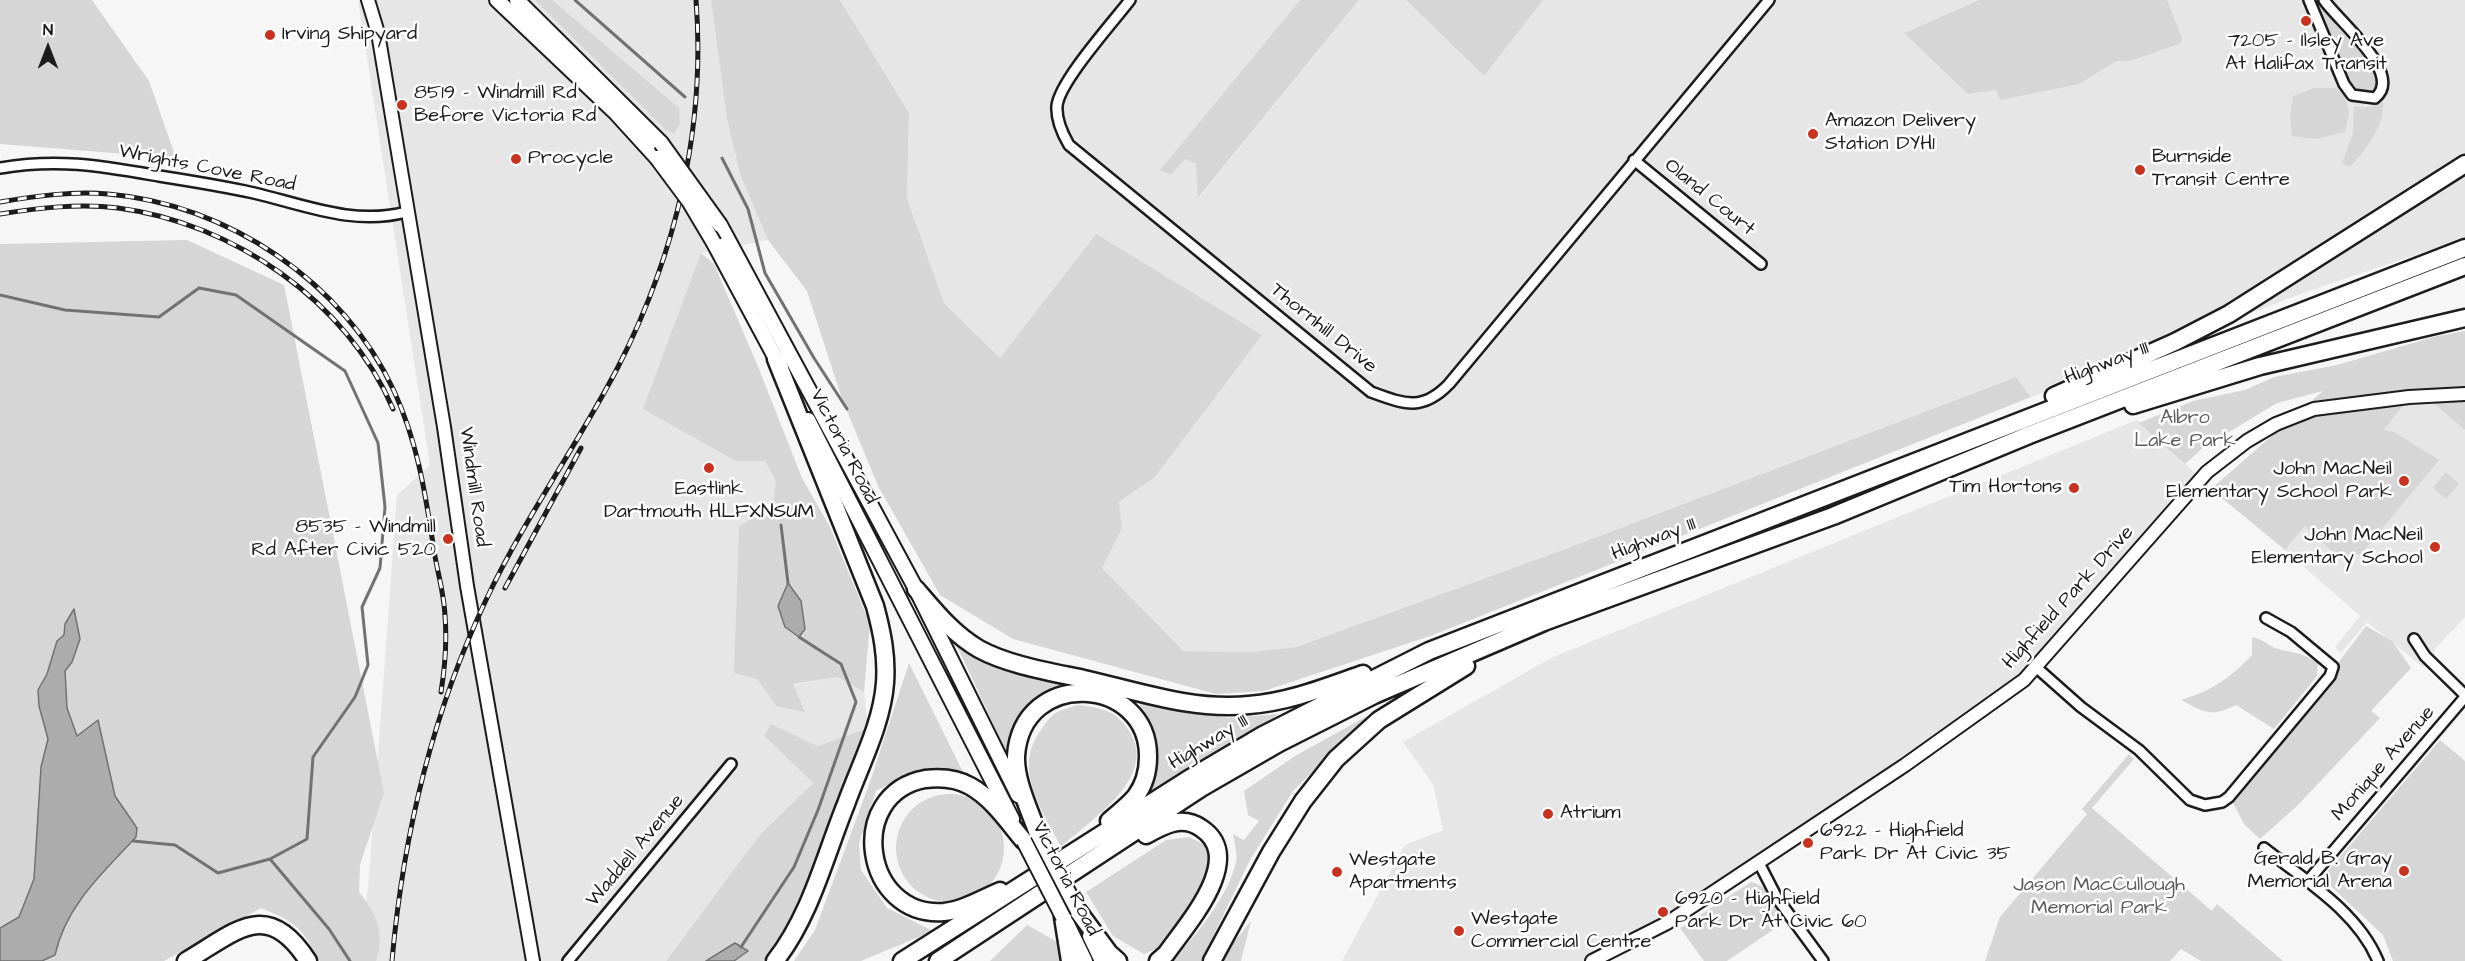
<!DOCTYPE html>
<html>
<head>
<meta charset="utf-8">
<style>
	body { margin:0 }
	#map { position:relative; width:2465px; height:961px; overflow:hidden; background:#f6f6f6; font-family:"Architects Daughter",sans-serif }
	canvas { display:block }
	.north { position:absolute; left:18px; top:18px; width:60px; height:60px; -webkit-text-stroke:4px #fff; paint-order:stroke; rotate:0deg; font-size:16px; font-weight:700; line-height:24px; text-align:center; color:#1c1c1c }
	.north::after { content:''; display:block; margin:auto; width:21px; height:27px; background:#1c1c1c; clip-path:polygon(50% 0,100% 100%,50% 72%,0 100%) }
</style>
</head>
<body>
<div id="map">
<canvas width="2465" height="961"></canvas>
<div class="north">N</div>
</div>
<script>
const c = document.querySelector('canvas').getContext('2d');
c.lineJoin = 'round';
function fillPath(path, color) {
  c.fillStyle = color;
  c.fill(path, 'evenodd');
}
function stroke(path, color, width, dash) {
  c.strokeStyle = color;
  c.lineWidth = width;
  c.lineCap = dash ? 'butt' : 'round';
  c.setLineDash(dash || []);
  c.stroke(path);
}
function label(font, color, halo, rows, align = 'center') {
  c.font = font + ' "Architects Daughter",sans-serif';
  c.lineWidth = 5;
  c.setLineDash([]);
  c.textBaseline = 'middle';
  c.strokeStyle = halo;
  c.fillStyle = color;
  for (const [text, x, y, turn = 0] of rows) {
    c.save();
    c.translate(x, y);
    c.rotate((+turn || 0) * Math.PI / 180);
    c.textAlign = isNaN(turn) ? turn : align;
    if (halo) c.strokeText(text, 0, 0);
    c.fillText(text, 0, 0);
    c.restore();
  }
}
const built = new Path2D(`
	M 358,0 L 711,0 L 727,119 L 740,174 L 768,240 L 701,253 L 736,461 L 765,461 L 776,481 L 772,508 L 757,679 L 776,706 L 805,711 L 792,685 L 838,677 L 864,692 L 868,728 L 818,746 L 771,724 L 764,736 L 813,783 L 758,837 L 666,961 L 359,961 L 369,877 L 397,495 L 430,465 Z
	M 840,0 L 1300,0 L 1161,169 L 1185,159 L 1196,164 L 1199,198 L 1359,0 L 1406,0 L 1484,76 L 1543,0 L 1979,0 L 1904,33 L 1996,90 L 2079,84 L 2117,61 L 2130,61 L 2159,49 L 2182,36 L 2167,0 L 2465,0 L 2465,238 L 2306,292 L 2031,397 L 2016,377 L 1568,548 L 1296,647 L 1250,652 L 1182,651 L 1102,568 L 1122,528 L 1119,502 L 1154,478 L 1096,234 L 1000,358 L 944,303 L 907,198 L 909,113 Z
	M 2418,389 L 2465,430 L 2465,617 L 2436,648 L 2424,668 L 2367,622 L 2341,653 L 2335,647 L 2360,616 L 2285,550 Z
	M 2137,420 L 2203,480 L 2034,674 L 1890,776 L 1598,961 L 1342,961 L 1405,845 L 1443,830 L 1433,784 L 1403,742 L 1551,658 Z`);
const green = new Path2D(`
	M 0,0 L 92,0 L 149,81 L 176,158 L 0,144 Z
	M 535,0 L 552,0 L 679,108 L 680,123 L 674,134 L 665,129 Z
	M 711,0 L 840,0 L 909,113 L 907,198 L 944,303 L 1000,358 L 1096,234 L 1262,335 L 1154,478 L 1119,502 L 1122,528 L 1102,568 L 1183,651 L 1250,652 L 1296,647 L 1568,548 L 2016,377 L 2031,397 L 1433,635 L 1264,691 L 1216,694 L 1013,639 L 940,595 L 878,486 L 842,399 L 807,291 L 768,240 L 740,174 L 727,119 Z
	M 1300,0 L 1359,0 L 1198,198 L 1196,164 L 1185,159 L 1171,175 L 1160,170 Z
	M 1406,0 L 1543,0 L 1484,76 Z
	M 1979,0 L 2167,0 L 2182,37 L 2181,43 L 2130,61 L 2117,61 L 2079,84 L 2000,100 L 1996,90 L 1968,94 L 1904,33 Z
	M 2315,0 L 2319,0 L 2335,22 L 2355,41 L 2375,71 L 2377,78 L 2375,88 L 2371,91 L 2359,92 L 2344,75 Z
	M 2314,88 L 2336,88 L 2344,93 L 2349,113 L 2345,132 L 2315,139 L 2292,136 L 2290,117 L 2293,96 Z
	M 2383,101 C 2385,124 2366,152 2349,167 L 2342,163 L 2353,133 L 2354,106 C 2365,108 2373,108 2383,101 Z
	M 187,240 L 284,285 L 384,793 L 360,865 L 359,892 C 377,914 385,933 376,961 L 320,961 C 301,927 297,923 261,908 L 164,961 L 43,961 L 55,956 C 63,920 85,891 109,864 C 121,851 132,844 137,827 L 115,796 L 98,721 L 77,737 L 67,708 L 65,671 L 75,651 L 65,624 L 64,635 L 57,641 L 47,674 L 38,690 L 39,706 L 48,739 L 41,767 L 34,879 L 19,917 L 0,928 L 0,244 Z
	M 701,253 L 714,264 L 757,364 L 802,478 L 830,527 L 870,624 L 864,692 L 838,677 L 793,684 L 805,712 L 776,706 L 757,679 L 734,673 L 739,526 L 772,508 L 776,481 L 765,461 L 736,461 L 643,409 Z
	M 2465,331 L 2465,430 L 2417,389 L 2384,430 L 2394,432 L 2439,460 L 2362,553 L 2348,558 L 2334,553 L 2305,526 L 2285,550 L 2211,489 L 2323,391 L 2277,403 L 2204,447 L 2185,464 L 2139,423 L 2193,401 L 2245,390 L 2274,377 L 2337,365 L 2437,336 Z
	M 2446,472 L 2459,484 L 2446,499 L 2433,488 Z
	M 2366,626 L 2392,641 L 2411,668 L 2371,711 L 2380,718 L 2297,806 L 2260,839 L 2244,824 L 2233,803 Z
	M 2252,637 C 2262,639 2266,644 2275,648 C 2293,654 2298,650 2318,663 L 2317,676 L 2274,729 L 2236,705 C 2210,718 2204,712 2181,700 C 2213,690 2229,679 2252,655 Z
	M 955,642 L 1075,684 L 1043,694 L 1019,720 L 1006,751 Z
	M 909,663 L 963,772 L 920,769 L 876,791 L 859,843 L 861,870 L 887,908 L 933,931 L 861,961 L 794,961 L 815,930 L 870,782 Z
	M 1139,702 L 1228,718 L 1279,714 L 1150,794 L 1155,746 Z
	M 1078,705 C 1103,708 1118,711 1131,734 C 1156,780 1090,820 1061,847 C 1042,809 1012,769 1041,730 C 1053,712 1057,711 1078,705 Z
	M 1369,715 L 1293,791 L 1250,860 L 1201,961 L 1171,961 C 1195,938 1229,895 1236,862 C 1238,854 1234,842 1233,834 L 1244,840 L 1259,821 L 1248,815 L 1244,791 L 1295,756 Z
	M 771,724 L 818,746 L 868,728 L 784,935 L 763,961 L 666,961 L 758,837 L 813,783 L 764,736 Z
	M 2440,740 L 2465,761 L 2465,961 L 2393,961 L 2383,935 L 2322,878 Z
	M 2129,754 L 2134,759 L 2092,808 L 2212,911 L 2217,904 L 2283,961 L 2201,961 L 2181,949 L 2170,961 L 1985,961 L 2000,917 L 2087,814 L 2082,809 Z
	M896 848a54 54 0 1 1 108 0a54 54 0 1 1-108 0Z
	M 1189,837 L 1205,845 L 1212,866 L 1206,884 L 1160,947 L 1144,954 L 1113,936 L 1086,892 L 1166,840 Z
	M 1751,882 C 1770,886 1777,906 1786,921 L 1727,961 L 1704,961 L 1680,928 Z
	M 1251,921 L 1241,961 L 1223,961 L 1226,952 Z
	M 1027,925 L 1063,945 L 1070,961 L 990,961 Z`);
const water = new Path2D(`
	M 788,583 L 801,601 L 805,629 L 799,637 L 785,627 L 778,606 Z
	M 74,609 L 80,639 L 72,662 L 65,671 L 67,708 L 77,736 L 98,720 L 115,796 L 137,828 L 136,837 C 103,873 66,905 55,955 L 42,961 L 0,961 L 0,928 L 19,917 L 34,879 L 41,767 L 48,739 L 39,706 L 38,690 L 47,674 L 57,641 L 64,635 L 65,624 Z
	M 735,943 L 748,951 L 734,961 L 706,961 Z`);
const stream = new Path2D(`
	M 575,0 L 685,97
	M 722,158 L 748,209 L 765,273 L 814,358 L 847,409
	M 0,295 L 65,310 L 159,317 L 199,288 L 236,295 L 345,371 L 378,443 L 385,507 L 380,568 L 362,607 L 368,665 L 355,697 L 313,757 L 307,839 L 270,859 L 218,873 L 175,845 L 133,841
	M 781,525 L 788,583
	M 270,859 L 329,929 L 350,961
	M 741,947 L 794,867 L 818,810 L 856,702 L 841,664 L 799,637`);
const street = new Path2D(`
	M 1130,0 C 1114,21 1059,82 1057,106 C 1056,120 1062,133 1069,145 L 1371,392 C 1404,404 1422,412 1449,384 L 1769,0
	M 2309,0 L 2344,84 L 2352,95 L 2375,98 C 2405,74 2338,21 2324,0
	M 1634,160 L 1761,264
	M 0,168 C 59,158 101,166 159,176 C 191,181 222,186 254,193 C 305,205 354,226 406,212
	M 2414,639 L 2425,656 L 2465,695
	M 2037,668 L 2081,707 L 2139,750 L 2190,800 L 2205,805 L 2222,802 L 2229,797 L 2330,676 L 2333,667 L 2291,632 L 2266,618
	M 2264,848 C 2305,880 2358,912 2378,961
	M 1759,863 L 1777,898 L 1823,961
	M 2307,882 L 2465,697
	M 568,961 L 731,764`);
const secondary = new Path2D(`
	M 368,0 L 378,33 L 444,427 L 467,586 L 533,961
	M 1592,961 L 1667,923 L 1905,765 L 2024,680 L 2207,472 L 2247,441 L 2276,424 L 2314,409 L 2409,397 L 2465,394`);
const primary = new Path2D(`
	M 497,0 L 616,113 L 657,158
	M 517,0 L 661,143
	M 720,225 L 916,589 L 1018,795
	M 714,243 L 781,368
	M 808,420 L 1012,819
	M 1067,924 L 1085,961
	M 1090,936 L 1102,961`);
const highway = new Path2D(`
	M 2054,396 L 2175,342 L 2229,314 L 2465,164
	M 2133,405 L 2260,366 L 2465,318
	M 916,589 C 935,611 953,634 979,649 C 1008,665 1051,672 1084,679 C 1137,691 1194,711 1249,705 C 1289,702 1326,687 1363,674
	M 1038,834 C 1030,811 1015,781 1016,756 C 1022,667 1149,676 1148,757 C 1148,770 1144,785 1136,796 C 1129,805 1118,813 1109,821
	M 1146,835 C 1164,825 1182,815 1201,828 C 1247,858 1187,924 1166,954 L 1158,961
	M 1000,891 C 982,899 963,910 944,912 C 863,918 845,794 925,779 C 941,777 956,778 970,786 C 992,798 1008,822 1024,841
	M 1078,911 L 1109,953 L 1118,961
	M 1063,917 L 1070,961
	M 186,961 C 236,932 267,897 308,961
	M 775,961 C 810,917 825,856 846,804 C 860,765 882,724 885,683 C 887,656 882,632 875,606 L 776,359
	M 902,961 L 1187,780 L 1263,735 L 1429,651 L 2465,248
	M 938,961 L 1201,788 L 1279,743 L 1374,695 L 1544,622 L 1833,516 L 2029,435 L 2465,266
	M 1212,961 L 1271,852 L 1303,801 L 1336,759 L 1379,720 L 1466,666`);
const rail = new Path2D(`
	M 0,202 C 36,196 72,191 108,194 C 227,204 344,282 394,391 C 417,441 425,491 433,544 C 436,568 444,591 445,616 C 447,641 445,667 441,692
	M 0,214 C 39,208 79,203 118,208 C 233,223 347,301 393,409
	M 505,588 L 581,448
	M 392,961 C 403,836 432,714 486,600 C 524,519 577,446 618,367 C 676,254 706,127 696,0`);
const primaryBridge = new Path2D(`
	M 661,143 L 720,225
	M 657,158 L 689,201 L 714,243
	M 1038,834 L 1078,911
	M 1024,841 L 1063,917`);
const markers = [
	[2306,21,6,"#c8321e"],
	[270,35,6,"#c8321e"],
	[402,105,6,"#c8321e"],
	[1813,134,6,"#c8321e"],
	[516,159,6,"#c8321e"],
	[2140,170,6,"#c8321e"],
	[709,468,6,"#c8321e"],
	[2404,481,6,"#c8321e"],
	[2074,488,6,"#c8321e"],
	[448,539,6,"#c8321e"],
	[2435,547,6,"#c8321e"],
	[1548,814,6,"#c8321e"],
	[1808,843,6,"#c8321e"],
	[2404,871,6,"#c8321e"],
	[1337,872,6,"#c8321e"],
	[1663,912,6,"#c8321e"],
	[1459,931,6,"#c8321e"]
];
const poiNames = [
	["Irving Shipyard",282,35],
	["7205 - Ilsley Ave",2306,42,"center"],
	["At Halifax Transit",2306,65,"center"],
	["8519 - Windmill Rd",414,94],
	["Before Victoria Rd",414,117],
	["Amazon Delivery",1825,122],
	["Station DYH1",1825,145],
	["Burnside",2152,158],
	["Transit Centre",2152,181],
	["Procycle",528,159],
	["John MacNeil",2392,470,"right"],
	["Elementary School Park",2392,493,"right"],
	["Tim Hortons",2062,488,"right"],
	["Eastlink",709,490,"center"],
	["Dartmouth HLFXNSUM",709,513,"center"],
	["8535 - Windmill",436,528,"right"],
	["Rd After Civic 520",436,551,"right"],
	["John MacNeil",2423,536,"right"],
	["Elementary School",2423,559,"right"],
	["Atrium",1560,814],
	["6922 - Highfield",1820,832],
	["Park Dr At Civic 35",1820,855],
	["Gerald B. Gray",2392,860,"right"],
	["Memorial Arena",2392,883,"right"],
	["Westgate",1349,861],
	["Apartments",1349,884],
	["6920 - Highfield",1675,900],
	["Park Dr At Civic 60",1675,923],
	["Westgate",1471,920],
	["Commercial Centre",1471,943]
];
const streetNames = [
	["Wrights Cove Road",207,169,11],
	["Oland Court",1709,198,39],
	["Thornhill Drive",1323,329,39],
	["Highway 111",2107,364,-21],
	["Victoria Road",843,447,63],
	["Windmill Road",473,487,82],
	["Highway 111",1654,540,-21],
	["Highfield Park Drive",2069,598,-48],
	["Highway 111",1209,743,-31],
	["Monique Avenue",2384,764,-49],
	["Waddell Avenue",636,851,-50],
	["Victoria Road",1065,879,63]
];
const parkNames = [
	["Albro",2185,419],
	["Lake Park",2185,442],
	["Jason MacCullough",2099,886],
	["Memorial Park",2099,909]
];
fillPath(built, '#e6e6e6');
fillPath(green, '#d6d6d6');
fillPath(water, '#acacac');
stroke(water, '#727272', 1.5);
stroke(stream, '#727272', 3);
stroke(street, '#1c1c1c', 14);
stroke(secondary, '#1c1c1c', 16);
stroke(primary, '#1c1c1c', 18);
stroke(highway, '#1c1c1c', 21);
stroke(street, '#fff', 9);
stroke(secondary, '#fff', 12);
stroke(primary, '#fff', 14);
stroke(highway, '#fff', 16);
stroke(rail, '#1c1c1c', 5);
stroke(rail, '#fff', 3, [9]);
stroke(primaryBridge, '#1c1c1c', 18, []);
stroke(primaryBridge, '#fff', 14);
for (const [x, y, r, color] of markers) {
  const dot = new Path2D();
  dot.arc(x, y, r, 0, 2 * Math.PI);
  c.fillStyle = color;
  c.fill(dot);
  stroke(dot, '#fff', 2);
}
label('20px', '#1c1c1c', '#fff', poiNames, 'left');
label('20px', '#1c1c1c', '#fff', streetNames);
label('20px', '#5d5d5d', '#fff', parkNames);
</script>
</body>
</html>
